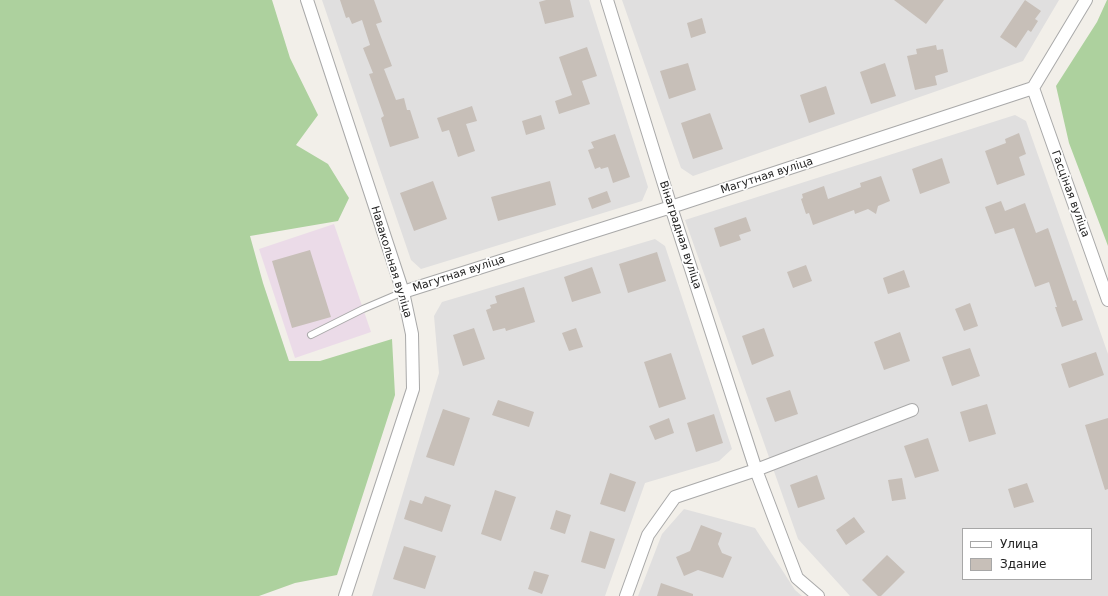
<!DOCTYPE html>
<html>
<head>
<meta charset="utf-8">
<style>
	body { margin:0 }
	#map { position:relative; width:1108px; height:596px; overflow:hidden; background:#f2efe9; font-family:"DejaVu Sans",sans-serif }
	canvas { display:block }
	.legend { position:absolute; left:962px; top:528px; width:130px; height:52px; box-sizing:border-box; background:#fff; border:1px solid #a7a7a7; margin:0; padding:5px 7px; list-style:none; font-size:12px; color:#222 }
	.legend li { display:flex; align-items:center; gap:8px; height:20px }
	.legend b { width:20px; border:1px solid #a7a7a7 }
</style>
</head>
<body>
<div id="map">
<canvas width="1108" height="596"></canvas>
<ul class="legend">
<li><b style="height:5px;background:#fff"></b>Улица</li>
<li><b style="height:11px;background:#c7bfb8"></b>Здание</li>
</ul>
</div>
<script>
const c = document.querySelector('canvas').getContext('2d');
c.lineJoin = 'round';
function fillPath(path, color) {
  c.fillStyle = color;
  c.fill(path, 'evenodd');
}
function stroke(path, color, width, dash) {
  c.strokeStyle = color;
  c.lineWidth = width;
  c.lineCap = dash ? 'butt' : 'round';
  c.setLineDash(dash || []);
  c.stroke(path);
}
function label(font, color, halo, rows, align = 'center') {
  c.font = font + ' "DejaVu Sans",sans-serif';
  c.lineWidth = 3.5;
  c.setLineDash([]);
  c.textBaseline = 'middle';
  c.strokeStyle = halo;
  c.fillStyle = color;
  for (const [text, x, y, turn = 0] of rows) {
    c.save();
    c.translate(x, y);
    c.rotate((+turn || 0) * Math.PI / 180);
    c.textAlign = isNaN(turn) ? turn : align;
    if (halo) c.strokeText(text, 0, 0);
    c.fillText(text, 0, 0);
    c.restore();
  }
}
const residential = new Path2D(`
	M 322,0 L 589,0 L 648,187 L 642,201 L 421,269 L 411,260 Z
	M 622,0 L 1059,0 L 1023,61 L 693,176 L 681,168 Z
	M 1015,115 L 1026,121 L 1108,354 L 1108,596 L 850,596 L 798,539 L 685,220 ZM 963,529 L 1091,529 L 1091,579 L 963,579 Z
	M 655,239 L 665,246 L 732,449 L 719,461 L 645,483 L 605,596 L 372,596 L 439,373 L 434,316 L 442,302 Z
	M 684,509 L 755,528 L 795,590 L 802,596 L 638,596 L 662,534 Z`);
const industrial = new Path2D(`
	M 334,224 L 371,332 L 295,358 L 259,249 Z`);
const forest = new Path2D(`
	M 0,0 L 272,0 L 290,58 L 318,115 L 296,145 L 328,164 L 349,198 L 338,221 L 250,236 L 263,283 L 289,361 L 320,361 L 392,339 L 395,395 L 337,575 L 295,583 L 259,596 L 0,596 Z
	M 1107,0 L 1108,0 L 1108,246 L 1069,143 L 1056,86 L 1097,22 Z`);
const building = new Path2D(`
	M 340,0 L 374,0 L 382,22 L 376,24 L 392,66 L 384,69 L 396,100 L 404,98 L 407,110 L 410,110 L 419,138 L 390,147 L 381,118 L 384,116 L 369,74 L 373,73 L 363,48 L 370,45 L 362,20 L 352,24 L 349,17 L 346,18 Z
	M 546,0 L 570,0 L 574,17 L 545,24 L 539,2 Z
	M 894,0 L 944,0 L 926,24 Z
	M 1025,0 L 1041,11 L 1035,19 L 1038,21 L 1031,32 L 1028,30 L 1016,48 L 1000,37 Z
	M 702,18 L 706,33 L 691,38 L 687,23 Z
	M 936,45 L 937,50 L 943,49 L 948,72 L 935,76 L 937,85 L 915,90 L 907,56 L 917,54 L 916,49 Z
	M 587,47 L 597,76 L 582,81 L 590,104 L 559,114 L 555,101 L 572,95 L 559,57 Z
	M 688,63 L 696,90 L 669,99 L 660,71 Z
	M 885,63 L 896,96 L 871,104 L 860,72 Z
	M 826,86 L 835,114 L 809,123 L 800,95 Z
	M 472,106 L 477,121 L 466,124 L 475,151 L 458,157 L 449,130 L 442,132 L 437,118 Z
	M 710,113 L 723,149 L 693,159 L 681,123 Z
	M 541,115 L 545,129 L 526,135 L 522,121 Z
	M 1019,133 L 1026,154 L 1019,157 L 1025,175 L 997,185 L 985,151 L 1006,143 L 1005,139 Z
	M 615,134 L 630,177 L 613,183 L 608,167 L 601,169 L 600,167 L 595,169 L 588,150 L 594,148 L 591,142 Z
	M 942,158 L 950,183 L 920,194 L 912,169 Z
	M 881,176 L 890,201 L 878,206 L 876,214 L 868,209 L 855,214 L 854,210 L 813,225 L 809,213 L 806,214 L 801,199 L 803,198 L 802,194 L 824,186 L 828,199 L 861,187 L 860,183 Z
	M 433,181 L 447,219 L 414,231 L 400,193 Z
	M 550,181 L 556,205 L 498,221 L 491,197 Z
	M 607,191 L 611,202 L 592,209 L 588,198 Z
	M 1001,201 L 1005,211 L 1025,203 L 1036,233 L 1048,228 L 1073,301 L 1076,300 L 1083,320 L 1062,327 L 1055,307 L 1057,307 L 1049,282 L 1035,287 L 1014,228 L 995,234 L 985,207 Z
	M 746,217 L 751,231 L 739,235 L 741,240 L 720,247 L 714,228 Z
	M 310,250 L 331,317 L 292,328 L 272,261 Z
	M 657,252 L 666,281 L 628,293 L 619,264 Z
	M 806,265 L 812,281 L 793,288 L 787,272 Z
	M 592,267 L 601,293 L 572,302 L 564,277 Z
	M 904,270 L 910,287 L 888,294 L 883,278 Z
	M 524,287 L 535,322 L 506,331 L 505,328 L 493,331 L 486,310 L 491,308 L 490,305 L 497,303 L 495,296 Z
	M 970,303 L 978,326 L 964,331 L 955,309 Z
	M 474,328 L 485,359 L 463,366 L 453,335 Z
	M 576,328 L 583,347 L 569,351 L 562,333 Z
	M 764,328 L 774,356 L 752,365 L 742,336 Z
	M 900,332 L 910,361 L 884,370 L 874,342 Z
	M 970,348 L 980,376 L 952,386 L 942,357 Z
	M 1096,352 L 1104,375 L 1069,388 L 1061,364 Z
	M 671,353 L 686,399 L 659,408 L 644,362 Z
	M 790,390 L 798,414 L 775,422 L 766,398 Z
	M 498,400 L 534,412 L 529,427 L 492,415 Z
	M 987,404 L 996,434 L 969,442 L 960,412 Z
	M 443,409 L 470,418 L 454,466 L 426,457 Z
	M 714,414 L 723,443 L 696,452 L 687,423 Z
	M 669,418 L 674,433 L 655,440 L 649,426 Z
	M 1108,418 L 1108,489 L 1105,490 L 1085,425 Z
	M 928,438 L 939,471 L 915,478 L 904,446 Z
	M 610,473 L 636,482 L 625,512 L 600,504 Z
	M 817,475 L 825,499 L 798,508 L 790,485 Z
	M 902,478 L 906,499 L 892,501 L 888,480 Z
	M 1027,483 L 1034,502 L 1014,508 L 1008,489 Z
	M 495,490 L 516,497 L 501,541 L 481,534 Z
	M 425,496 L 451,505 L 442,532 L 404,519 L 410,500 L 422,504 Z
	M 556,510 L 571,515 L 565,534 L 550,529 Z
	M 854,517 L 865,532 L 846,545 L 836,530 Z
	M 701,525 L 722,533 L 718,544 L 722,553 L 732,557 L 723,578 L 698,570 L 684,576 L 676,557 L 690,551 Z
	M 590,531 L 615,539 L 605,569 L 581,562 Z
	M 404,546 L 436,556 L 425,589 L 393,579 Z
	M 887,555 L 905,572 L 881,596 L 878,596 L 862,580 Z
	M 534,571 L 549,575 L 542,594 L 528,589 Z
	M 661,583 L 693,594 L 693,596 L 657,596 Z`);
const service = new Path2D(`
	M 311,335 L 363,309 L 403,292`);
const minor = new Path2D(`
	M 307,0 L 403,292 L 412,334 L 413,389 L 345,596
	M 607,0 L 671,207 L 756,470 L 797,578 L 818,596
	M 1033,88 L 1108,300
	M 403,292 L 671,207 L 1033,88 L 1086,0
	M 626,596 L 648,535 L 675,497 L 756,470 L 912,410`);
const streetNames = [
	["Магутная вуліца",767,176,-18],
	["Гасціная вуліца",1070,194,70],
	["Вінаградная вуліца",680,235,72],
	["Навакольная вуліца",391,262,73],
	["Магутная вуліца",459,274,-18]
];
fillPath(residential, '#e0dfdf');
fillPath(industrial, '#ebdbe8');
fillPath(forest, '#add19e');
fillPath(building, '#c7bfb8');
stroke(service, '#a9a9a9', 8);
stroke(minor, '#a9a9a9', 14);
stroke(service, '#fff', 6);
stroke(minor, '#fff', 12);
label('11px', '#222', '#fff', streetNames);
</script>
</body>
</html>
